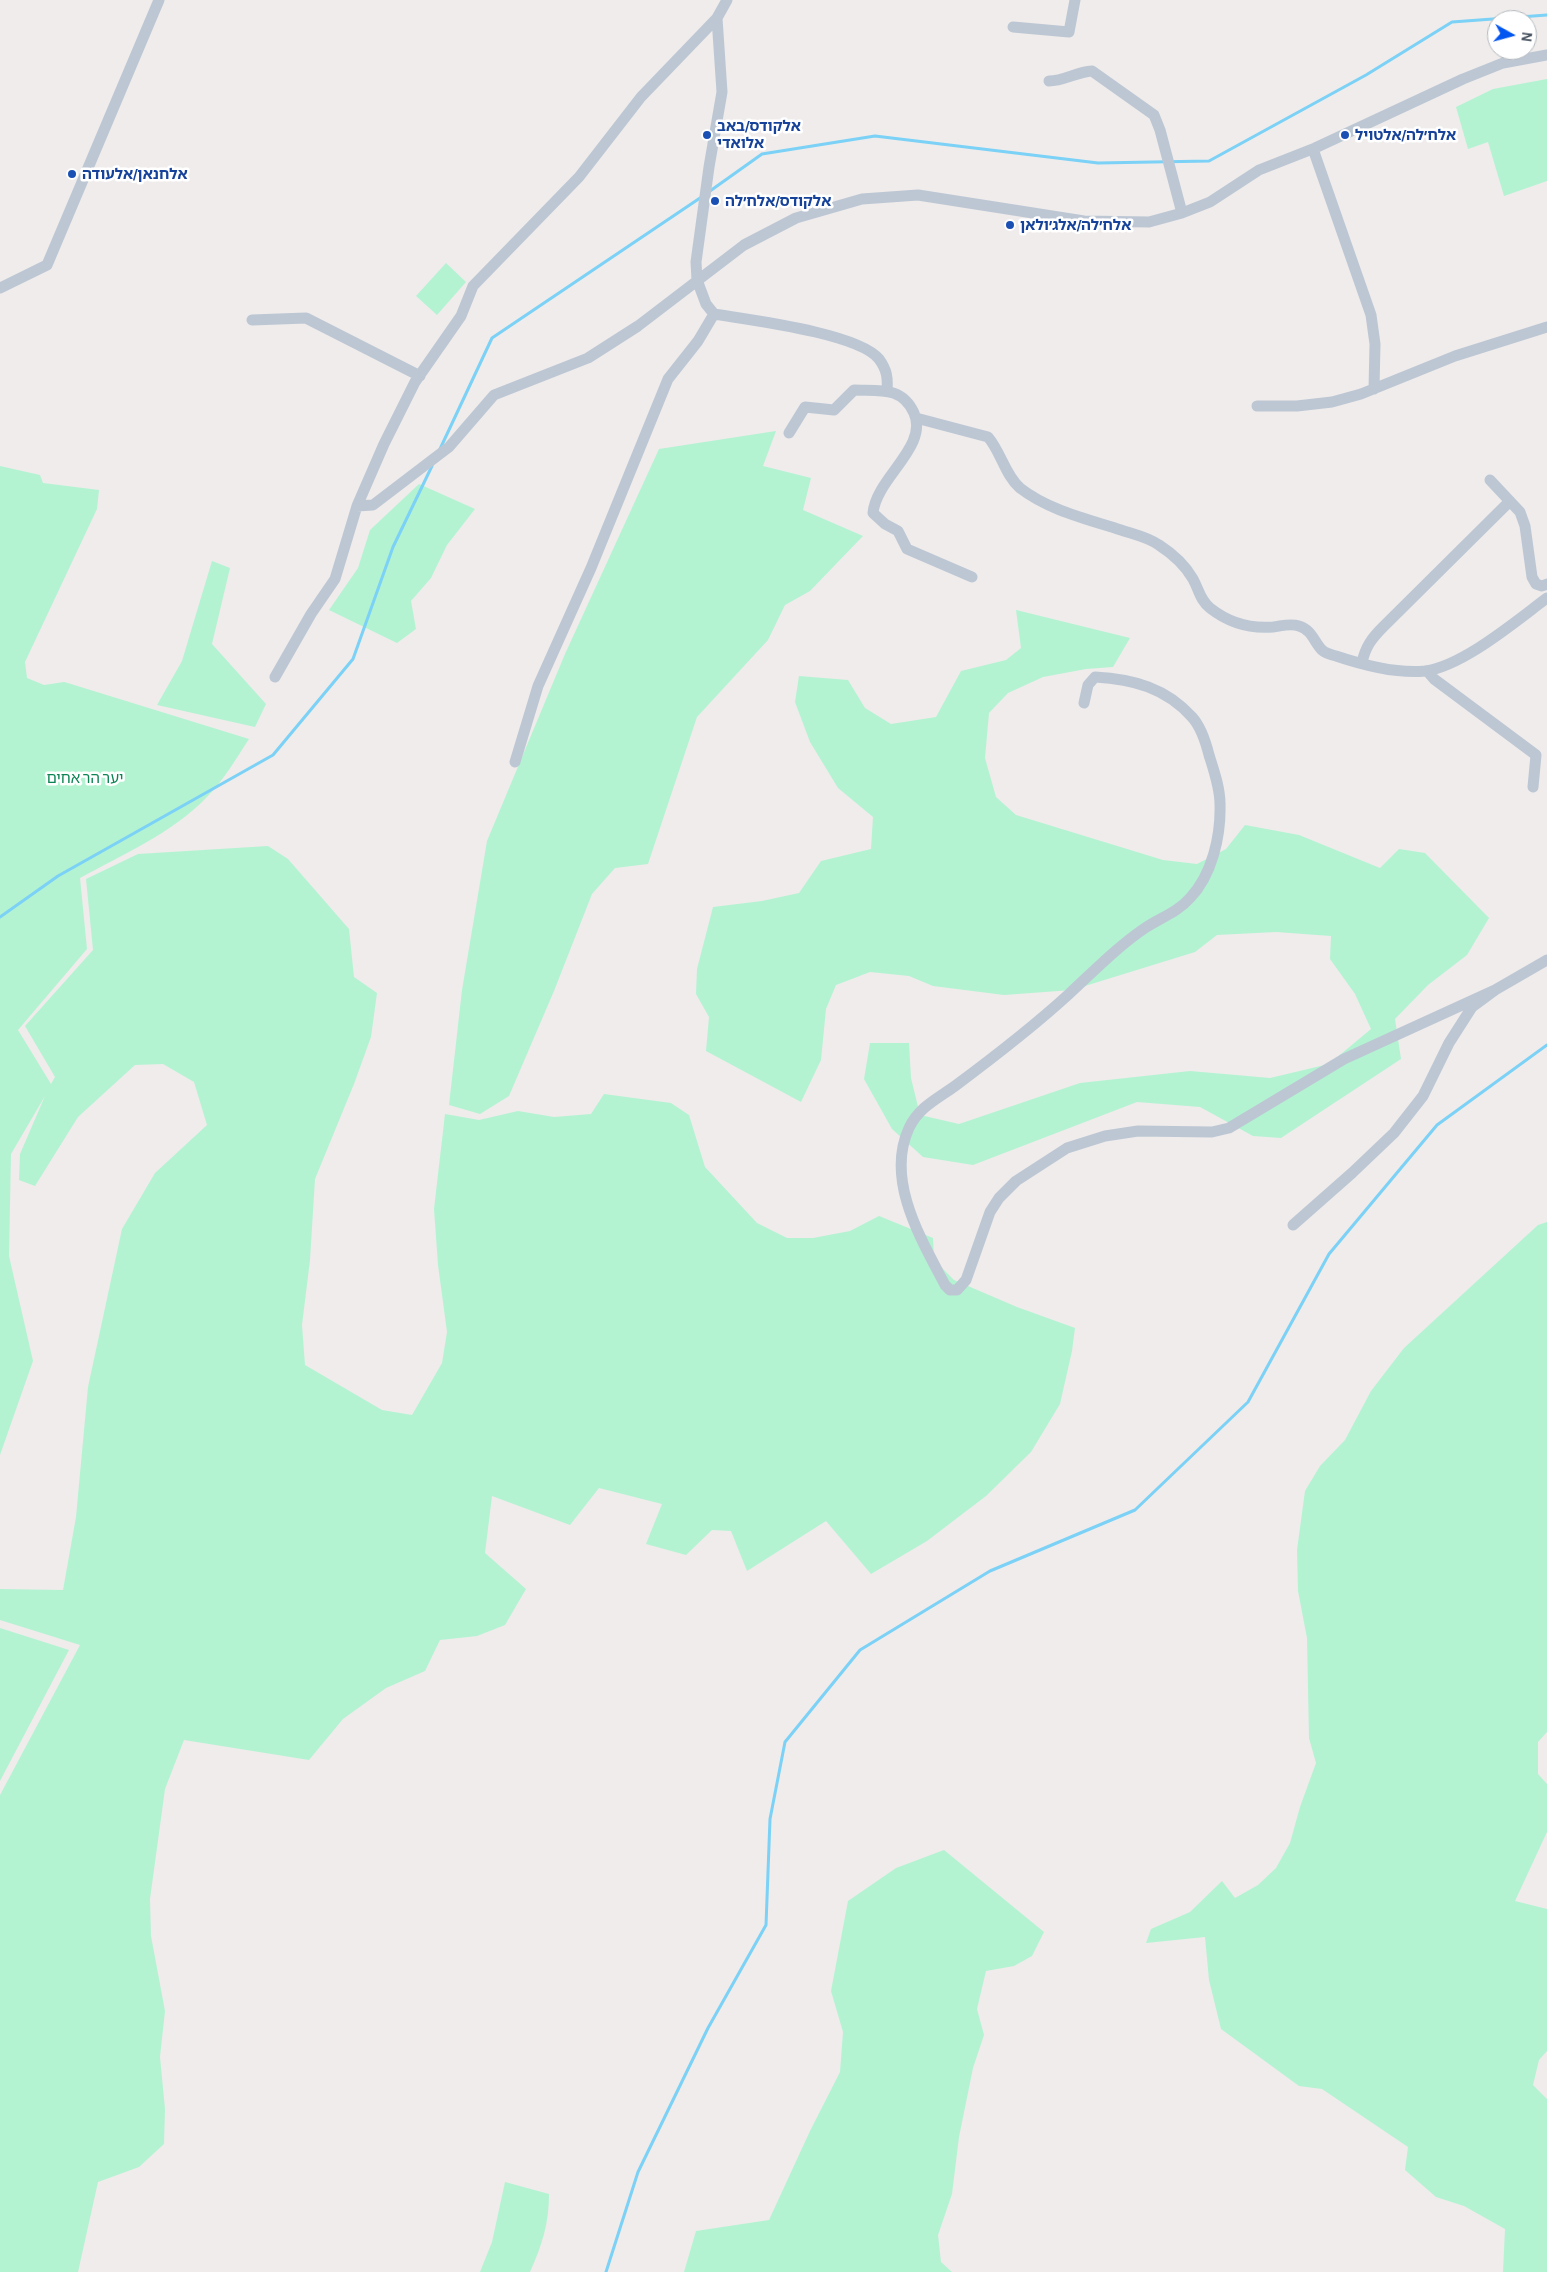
<!DOCTYPE html>
<html>
<head>
<meta charset="utf-8">
<style>
	body { margin:0 }
	#map { position:relative; width:1547px; height:2272px; overflow:hidden; background:#efeceb; font-family:"Alegreya Sans",sans-serif }
	canvas { display:block }
	.north { position:absolute; left:1487px; top:10px; width:50px; height:50px; box-sizing:border-box; background:#fff; border:1px solid #b3b8bd; border-radius:50%; rotate:97deg; font-size:14px; font-weight:700; line-height:20px; text-align:center; color:#424d5b }
	.north::after { content:''; display:block; margin:auto; width:18px; height:22px; background:#0456f1; clip-path:polygon(50% 0,100% 100%,50% 72%,0 100%) }
</style>
</head>
<body>
<div id="map">
<canvas width="1547" height="2272"></canvas>
<div class="north">N</div>
</div>
<script>
const c = document.querySelector('canvas').getContext('2d');
c.lineJoin = 'round';
function fillPath(path, color) {
  c.fillStyle = color;
  c.fill(path, 'evenodd');
}
function stroke(path, color, width, dash) {
  c.strokeStyle = color;
  c.lineWidth = width;
  c.lineCap = dash ? 'butt' : 'round';
  c.setLineDash(dash || []);
  c.stroke(path);
}
function label(font, color, halo, rows, align = 'center') {
  c.font = font + ' "Alegreya Sans","Noto Sans Hebrew",sans-serif';
  c.lineWidth = 5;
  c.setLineDash([]);
  c.textBaseline = 'middle';
  c.strokeStyle = halo;
  c.fillStyle = color;
  for (const [text, x, y, turn = 0] of rows) {
    c.save();
    c.translate(x, y);
    c.rotate((+turn || 0) * Math.PI / 180);
    c.textAlign = isNaN(turn) ? turn : align;
    if (halo) c.strokeText(text, 0, 0);
    c.fillText(text, 0, 0);
    c.restore();
  }
}
const green = new Path2D(`
	M 1547,79 L 1547,181 L 1504,196 L 1488,142 L 1468,149 L 1456,107 L 1493,89 Z
	M 446,263 L 466,282 L 437,315 L 416,296 Z
	M 776,431 L 763,466 L 811,478 L 803,510 L 863,536 L 810,591 L 785,605 L 768,640 L 697,717 L 648,864 L 615,868 L 592,894 L 554,991 L 509,1096 L 480,1114 L 449,1105 L 462,990 L 487,841 L 565,654 L 659,449 Z
	M 0,466 L 40,475 L 43,483 L 99,490 L 97,509 L 25,662 L 27,678 L 44,685 L 64,682 L 71,684 L 249,739 C 236,759 223,781 206,798 C 172,833 122,855 80,878 L 87,949 L 18,1030 L 51,1084 L 55,1077 L 25,1026 L 93,950 L 86,879 L 138,854 L 268,846 L 288,859 L 349,929 L 354,977 L 377,993 L 371,1037 L 354,1084 L 315,1179 L 310,1260 L 302,1325 L 305,1365 L 382,1410 L 412,1415 L 442,1363 L 447,1332 L 438,1265 L 434,1209 L 445,1114 L 479,1120 L 518,1111 L 554,1117 L 591,1114 L 604,1094 L 671,1103 L 689,1115 L 705,1167 L 757,1223 L 787,1238 L 813,1238 L 850,1231 L 879,1216 L 933,1238 L 934,1260 L 954,1280 L 1017,1307 L 1075,1328 L 1072,1351 L 1060,1404 L 1031,1452 L 986,1496 L 927,1541 L 871,1574 L 826,1521 L 747,1571 L 731,1531 L 712,1530 L 686,1555 L 646,1544 L 662,1504 L 599,1488 L 570,1525 L 492,1496 L 485,1553 L 526,1589 L 505,1625 L 477,1636 L 440,1640 L 425,1671 L 386,1688 L 343,1719 L 309,1760 L 184,1740 L 165,1789 L 150,1899 L 151,1936 L 165,2011 L 160,2057 L 165,2109 L 164,2144 L 139,2167 L 98,2182 L 78,2272 L 0,2272 L 0,1795 L 80,1645 L 0,1620 L 0,1589 L 63,1590 L 76,1517 L 88,1387 L 122,1229 L 155,1173 L 207,1125 L 194,1082 L 163,1064 L 135,1065 L 78,1117 L 35,1186 L 19,1180 L 20,1154 L 45,1096 L 11,1154 L 9,1256 L 33,1361 L 0,1455 Z
	M 419,484 L 475,509 L 447,545 L 431,578 L 411,601 L 416,629 L 397,643 L 329,610 L 358,568 L 370,530 Z
	M 212,561 L 230,568 L 212,644 L 266,704 L 255,727 L 157,705 L 182,661 Z
	M 1016,610 L 1130,638 L 1113,667 L 1086,669 L 1043,677 L 1008,693 L 989,713 L 985,758 L 996,797 L 1016,815 L 1163,860 L 1197,864 L 1226,849 L 1245,825 L 1299,835 L 1380,868 L 1399,849 L 1425,853 L 1489,918 L 1467,955 L 1428,985 L 1395,1019 L 1401,1059 L 1281,1138 L 1253,1136 L 1200,1107 L 1137,1102 L 973,1165 L 923,1157 L 892,1129 L 864,1079 L 870,1043 L 909,1043 L 911,1078 L 920,1115 L 959,1124 L 1080,1083 L 1190,1071 L 1270,1078 L 1329,1064 L 1371,1029 L 1355,994 L 1330,959 L 1331,936 L 1276,932 L 1217,935 L 1195,952 L 1072,990 L 1004,995 L 933,986 L 909,976 L 870,972 L 836,985 L 826,1009 L 821,1060 L 801,1102 L 706,1051 L 709,1017 L 696,994 L 697,969 L 713,907 L 762,901 L 799,893 L 821,861 L 871,849 L 873,817 L 838,788 L 810,742 L 795,702 L 799,676 L 848,680 L 865,708 L 891,724 L 936,717 L 961,671 L 1006,660 L 1021,648 Z
	M 1547,1222 L 1547,1732 L 1538,1742 L 1538,1774 L 1547,1784 L 1547,1832 L 1515,1901 L 1547,1909 L 1547,2051 L 1539,2060 L 1533,2085 L 1547,2099 L 1547,2272 L 1503,2272 L 1505,2229 L 1464,2206 L 1436,2197 L 1405,2170 L 1408,2147 L 1322,2089 L 1299,2086 L 1221,2029 L 1209,1980 L 1205,1937 L 1146,1943 L 1151,1929 L 1190,1912 L 1222,1881 L 1235,1898 L 1258,1885 L 1276,1868 L 1290,1843 L 1300,1807 L 1316,1763 L 1309,1738 L 1307,1638 L 1298,1591 L 1297,1550 L 1305,1491 L 1320,1466 L 1345,1440 L 1371,1391 L 1404,1348 L 1538,1225 Z
	M 0,1628 L 69,1650 L 0,1781 Z
	M 944,1850 L 1044,1932 L 1032,1956 L 1014,1966 L 986,1971 L 977,2009 L 984,2035 L 973,2068 L 959,2137 L 952,2194 L 938,2235 L 941,2262 L 952,2272 L 684,2272 L 696,2231 L 769,2220 L 810,2131 L 840,2072 L 843,2032 L 831,1991 L 848,1901 L 896,1868 Z
	M 505,2182 L 549,2194 C 549,2224 542,2245 530,2272 L 480,2272 L 492,2242 Z`);
const stream = new Path2D(`
	M 710,191 L 762,154 L 875,136 L 1098,163 L 1209,161 L 1366,75 L 1452,22 L 1547,15
	M 440,449 L 492,338 L 703,196
	M 0,917 L 58,876 L 273,755 L 353,659 L 393,547 L 432,466
	M 606,2272 L 638,2172 L 708,2028 L 766,1925 L 770,1819 L 785,1742 L 860,1650 L 990,1571 L 1135,1510 L 1248,1402 L 1329,1254 L 1437,1125 L 1547,1045`);
const minor = new Path2D(`
	M 727,0 L 717,18 L 722,92 L 709,167 L 696,262 L 697,280 L 706,304 L 714,314 C 750,320 858,333 879,359 C 887,370 888,378 887,391
	M 1013,27 L 1069,32 L 1075,0
	M 1049,81 C 1064,81 1076,72 1092,71 L 1154,115 L 1160,130 L 1182,213
	M 1313,149 L 1371,315 L 1375,344 L 1374,389
	M 0,288 L 47,265 L 159,0
	M 252,320 L 306,318 L 420,376
	M 1257,406 L 1297,406 L 1332,402 L 1361,394 L 1455,356 L 1547,327
	M 916,418 L 988,437 C 1001,452 1005,475 1020,488 C 1048,510 1087,519 1121,530 C 1133,534 1148,537 1159,545 C 1173,554 1185,565 1193,579 C 1199,590 1200,600 1210,608 C 1229,623 1249,629 1273,627 C 1282,626 1290,623 1299,626 C 1312,630 1314,642 1322,650 C 1325,653 1332,655 1336,656 C 1363,665 1397,674 1425,671 C 1463,666 1516,621 1547,598
	M 789,433 L 805,407 L 834,410 L 854,390 C 879,391 902,386 914,413 C 929,447 876,478 873,513 L 885,524 L 898,531 L 907,549 L 972,577
	M 1490,480 L 1520,512 L 1525,526 L 1532,577 L 1536,584 L 1542,586 L 1547,584
	M 357,506 L 373,505 L 449,447 L 494,395 L 588,358 L 638,326 L 744,245 L 796,218 L 862,199 L 918,195 L 1084,221 L 1149,222 L 1182,213 L 1210,202 L 1259,170 L 1315,148 L 1463,79 L 1503,63 L 1547,55
	M 1362,663 C 1365,647 1372,638 1383,627 L 1510,501
	M 1427,671 L 1434,679 L 1536,755 L 1533,787
	M 275,677 L 311,614 L 335,579 L 357,506 L 384,444 L 415,382 L 461,316 L 473,286 L 579,177 L 641,97 L 717,18
	M 1084,703 L 1088,685 L 1095,677 C 1133,679 1166,688 1192,717 C 1201,727 1206,743 1209,755 C 1214,771 1220,788 1220,804 C 1221,836 1212,875 1190,898 C 1178,912 1160,918 1145,928 C 1117,947 1094,971 1069,994 C 1033,1027 994,1057 955,1086 C 937,1099 919,1107 909,1128 C 885,1180 921,1239 945,1285 L 950,1290 L 957,1290 L 966,1280 L 990,1212 L 999,1198 L 1016,1181 L 1067,1148 L 1105,1136 L 1138,1131 L 1212,1132 L 1229,1128 L 1344,1059 L 1495,990
	M 515,762 L 538,686 L 591,568 L 668,379 L 698,341 L 714,314
	M 1293,1225 L 1352,1173 L 1394,1133 L 1423,1096 L 1449,1043 L 1472,1007 L 1495,990 L 1547,960`);
const markers = [
	[707,135,5,"#1a4fb4"],
	[1345,135,5,"#1a4fb4"],
	[72,174,5,"#1a4fb4"],
	[715,201,5,"#1a4fb4"],
	[1010,225,5,"#1a4fb4"]
];
const transitNames = [
	["אלקודס/באב",717,126],
	["אלואדי",717,143],
	["אלח׳לה/אלטויל",1355,135],
	["אלחנאן/אלעודה",82,174],
	["אלקודס/אלח׳לה",725,201],
	["אלח׳לה/אלג׳ולאן",1020,225]
];
const parkNames = [
	["יער הר אחים",85,778]
];
fillPath(green, '#b3f3d2');
stroke(stream, '#7bd1f6', 3);
stroke(minor, '#bdc7d4', 11);
for (const [x, y, r, color] of markers) {
  const dot = new Path2D();
  dot.arc(x, y, r, 0, 2 * Math.PI);
  c.fillStyle = color;
  c.fill(dot);
  stroke(dot, '#fff', 2);
}
label('bold 15px', '#164399', '#fff', transitNames, 'left');
label('15px', '#0c8453', '#fff', parkNames);
</script>
</body>
</html>
